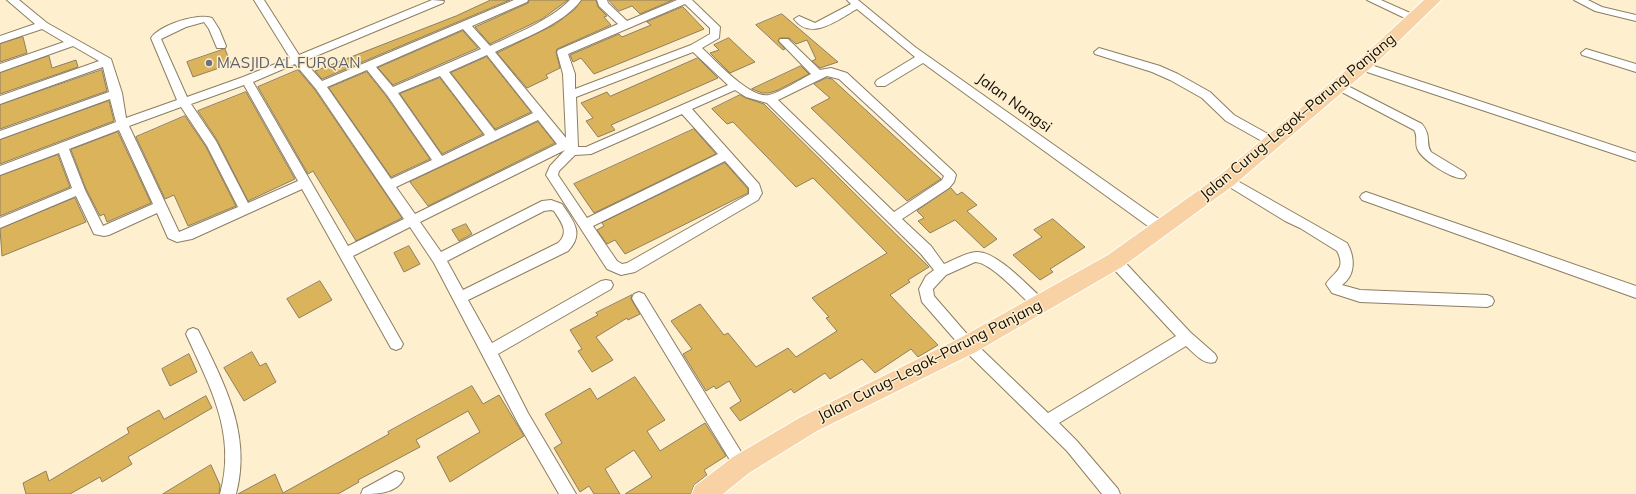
<!DOCTYPE html>
<html>
<head>
<meta charset="utf-8">
<style>
	body { margin:0 }
	canvas { display:block; background:#feefcf }
</style>
</head>
<body>
<canvas width="1636" height="494"></canvas>
<script>
const c = document.querySelector('canvas').getContext('2d');
c.lineJoin = 'round';
function fillPath(path, color) {
  c.fillStyle = color;
  c.fill(path, 'evenodd');
}
function stroke(path, color, width, dash) {
  c.strokeStyle = color;
  c.lineWidth = width;
  c.lineCap = dash ? 'butt' : 'round';
  c.setLineDash(dash || []);
  c.stroke(path);
}
function label(font, color, halo, rows, align = 'center') {
  c.font = font + ' Mulish,sans-serif';
  c.lineWidth = 3;
  c.setLineDash([]);
  c.textBaseline = 'middle';
  c.strokeStyle = halo;
  c.fillStyle = color;
  for (const [text, x, y, turn = 0] of rows) {
    c.save();
    c.translate(x, y);
    c.rotate((+turn || 0) * Math.PI / 180);
    c.textAlign = isNaN(turn) ? turn : align;
    if (halo) c.strokeText(text, 0, 0);
    c.fillText(text, 0, 0);
    c.restore();
  }
}
const building = new Path2D(`
	M 491,0 L 510,0 L 322,79 L 315,71 L 456,16 Z
	M 529,0 L 568,0 L 542,19 L 490,44 L 475,27 L 528,3 Z
	M 582,0 L 596,0 L 598,7 L 607,16 L 604,17 L 611,25 L 557,49 L 556,52 L 560,68 L 546,75 L 548,78 L 527,88 L 497,53 L 554,25 L 574,10 Z
	M 609,0 L 673,0 L 640,14 L 632,6 L 619,11 Z
	M 683,7 L 704,29 L 594,74 L 581,58 L 573,62 L 570,55 L 619,34 L 622,37 L 651,25 L 647,22 Z
	M 782,14 L 804,33 L 838,62 L 820,68 L 812,61 L 816,59 L 807,40 L 796,44 L 789,38 L 780,38 L 778,41 L 785,49 L 783,50 L 756,25 Z
	M 463,31 L 478,48 L 393,85 L 378,68 Z
	M 23,37 L 27,53 L 0,62 L 0,44 Z
	M 729,38 L 747,55 L 755,62 L 730,73 L 710,53 L 719,50 L 714,45 Z
	M 225,49 L 231,64 L 193,77 L 187,62 Z
	M 49,56 L 52,68 L 76,60 L 78,67 L 0,94 L 0,73 Z
	M 487,57 L 531,112 L 495,129 L 451,73 Z
	M 698,58 L 718,78 L 611,125 L 615,130 L 598,137 L 586,121 L 593,118 L 581,103 L 607,92 L 610,96 Z
	M 801,66 L 809,74 L 778,90 L 769,93 L 762,93 L 752,89 Z
	M 102,70 L 107,91 L 0,129 L 0,105 Z
	M 298,70 L 315,90 L 402,218 L 356,241 L 313,171 L 308,174 L 258,87 Z
	M 367,72 L 386,96 L 430,159 L 391,177 L 329,88 Z
	M 440,78 L 483,134 L 442,154 L 400,94 Z
	M 827,78 L 832,79 L 941,179 L 907,201 L 811,108 L 830,98 L 814,84 Z
	M 246,92 L 295,179 L 248,201 L 217,140 L 198,111 Z
	M 740,95 L 746,98 L 764,104 L 929,267 L 908,280 L 910,282 L 890,295 L 938,345 L 918,357 L 911,349 L 875,373 L 862,359 L 830,379 L 825,373 L 794,393 L 791,389 L 740,421 L 730,408 L 741,401 L 729,381 L 716,389 L 714,386 L 706,391 L 683,354 L 692,349 L 671,321 L 700,304 L 724,335 L 728,333 L 756,367 L 788,348 L 796,357 L 837,331 L 826,318 L 829,317 L 812,298 L 887,253 L 813,178 L 796,187 L 733,122 L 727,124 L 712,109 Z
	M 109,101 L 114,121 L 0,164 L 0,140 Z
	M 185,116 L 206,147 L 236,206 L 188,226 L 174,195 L 165,199 L 136,137 Z
	M 538,122 L 555,143 L 428,206 L 410,182 Z
	M 694,129 L 716,154 L 594,213 L 574,184 Z
	M 118,132 L 151,203 L 107,222 L 104,214 L 100,216 L 86,189 L 71,150 Z
	M 58,155 L 70,187 L 0,216 L 0,176 Z
	M 725,163 L 748,189 L 748,193 L 625,254 L 615,240 L 607,244 L 597,230 L 604,226 L 602,223 Z
	M 951,188 L 957,195 L 962,192 L 977,205 L 967,211 L 997,239 L 984,248 L 955,220 L 930,233 L 918,221 L 924,218 L 917,211 Z
	M 75,198 L 86,222 L 2,256 L 0,229 Z
	M 1053,219 L 1085,247 L 1050,269 L 1053,272 L 1040,280 L 1013,255 L 1042,237 L 1034,230 Z
	M 466,224 L 472,234 L 459,241 L 452,230 Z
	M 409,246 L 420,264 L 404,272 L 394,253 Z
	M 320,281 L 332,300 L 299,318 L 287,299 Z
	M 632,295 L 631,299 L 640,314 L 628,320 L 627,318 L 596,337 L 613,360 L 592,372 L 578,351 L 582,349 L 570,330 L 598,315 L 596,313 Z
	M 252,352 L 260,366 L 266,363 L 276,382 L 244,401 L 224,368 Z
	M 189,354 L 197,372 L 170,386 L 162,369 Z
	M 635,377 L 665,420 L 647,431 L 660,451 L 705,423 L 726,456 L 704,470 L 707,475 L 694,485 L 691,494 L 625,494 L 652,477 L 634,450 L 605,469 L 620,494 L 594,494 L 589,486 L 580,492 L 554,448 L 562,443 L 545,414 L 590,388 L 597,399 Z
	M 472,386 L 483,404 L 499,395 L 524,436 L 450,482 L 437,457 L 480,432 L 468,411 L 416,440 L 420,447 L 358,480 L 359,482 L 338,494 L 238,494 L 275,474 L 283,493 L 389,434 L 388,432 Z
	M 206,396 L 212,408 L 128,457 L 132,464 L 102,482 L 100,477 L 70,494 L 26,494 L 23,483 L 46,471 L 49,481 L 129,433 L 127,428 L 159,410 L 164,419 Z
	M 211,465 L 220,485 L 219,494 L 163,494 Z`);
const street = new Path2D(`
	M 7,0 L 19,0 L 47,23 L 111,59 L 122,93 L 126,118 L 177,100 L 151,38 C 160,25 197,13 212,18 L 219,29 L 226,46 L 225,48 L 217,48 L 209,29 L 204,22 L 186,27 L 161,39 L 187,97 L 243,77 L 290,58 L 254,0 L 264,0 L 299,55 L 432,0 L 444,1 L 443,3 L 304,61 L 322,81 L 514,0 L 528,0 L 527,2 L 472,26 L 490,46 C 517,33 549,21 570,0 L 581,0 C 564,24 521,39 495,52 L 566,138 L 563,74 L 557,52 L 558,50 L 618,24 L 599,6 L 597,0 L 607,0 L 608,3 L 627,21 L 677,0 L 692,0 L 720,27 L 719,38 L 702,48 C 715,60 750,99 769,95 C 781,92 799,80 811,74 L 779,41 L 780,39 L 788,39 L 820,70 L 831,68 L 847,73 L 954,172 L 956,175 L 954,182 L 949,188 L 902,219 L 931,246 L 944,264 C 954,260 965,253 976,252 C 996,250 1029,287 1045,301 L 1047,305 L 1045,309 L 1040,311 L 1035,309 C 1023,298 991,262 975,262 L 946,275 L 933,289 L 934,296 L 973,341 L 1048,413 L 1176,336 L 1110,265 L 1108,261 L 1110,257 L 1115,256 L 1120,257 L 1190,332 L 1215,354 L 1217,358 L 1215,362 C 1204,366 1194,353 1186,346 L 1059,423 L 1077,441 L 1118,489 L 1120,494 L 1102,494 L 1067,451 L 963,349 L 922,302 L 919,289 L 926,276 L 934,270 L 921,254 L 767,103 L 746,97 L 735,90 L 692,109 L 759,184 L 762,193 L 758,200 L 635,272 L 621,275 L 607,269 L 548,178 L 546,175 L 550,166 L 565,150 L 420,222 L 441,252 L 542,201 L 551,200 L 562,204 C 573,221 585,233 568,251 L 468,300 L 492,343 L 601,281 L 606,280 L 611,281 L 613,285 L 611,289 L 498,354 L 528,413 L 576,494 L 559,494 L 518,423 L 434,263 L 410,227 L 353,256 L 403,344 L 401,348 L 396,350 L 391,348 L 302,189 L 192,239 L 177,242 L 168,238 L 157,213 L 109,235 L 104,236 L 94,234 L 76,196 L 0,228 L 0,218 L 72,188 L 59,153 L 0,175 L 0,166 L 116,122 L 110,99 L 0,139 L 0,131 L 109,92 L 103,67 L 0,104 L 0,96 L 99,61 L 73,46 L 0,72 L 0,64 L 64,42 L 42,29 L 0,43 L 0,36 L 35,24 ZM 685,4 L 710,28 L 710,34 L 691,45 L 575,89 L 575,74 L 568,54 ZM 463,29 L 481,49 L 393,87 L 376,67 ZM 693,52 L 728,85 L 586,147 L 578,147 L 576,97 ZM 487,55 L 533,113 L 495,131 L 449,72 ZM 295,64 L 316,89 L 404,219 L 348,246 L 253,82 ZM 367,70 L 387,95 L 432,160 L 391,179 L 327,87 ZM 440,76 L 485,135 L 442,156 L 398,93 ZM 827,76 L 839,79 L 944,176 L 942,180 L 894,212 L 778,100 ZM 244,85 L 298,181 L 248,203 L 216,141 L 191,104 ZM 181,107 L 207,146 L 238,207 L 179,232 L 129,126 ZM 682,114 L 718,154 L 587,218 L 558,175 L 559,171 L 575,155 L 591,154 ZM 538,120 L 557,144 L 415,214 L 396,187 ZM 119,130 L 153,204 L 103,226 L 85,190 L 69,149 ZM 725,161 L 749,188 L 749,194 L 627,263 L 622,264 L 617,261 L 593,226 ZM 551,210 L 554,211 C 561,222 570,232 558,243 L 463,290 L 447,261 L 544,211 Z
	M 847,0 L 858,0 L 915,47 L 1166,224 L 1167,228 L 1166,232 L 1161,233 L 1156,232 L 923,63 L 885,86 L 877,86 L 875,83 L 877,80 L 915,57 L 857,9 C 839,19 811,42 794,19 L 799,16 L 815,23 L 851,4 Z
	M 1367,0 L 1381,0 L 1419,17 L 1420,19 L 1419,21 L 1411,21 Z
	M 1574,0 L 1588,0 L 1602,7 L 1636,15 L 1636,21 L 1595,11 Z
	M 1099,48 L 1160,66 L 1178,74 L 1210,92 L 1234,115 L 1277,139 L 1279,142 L 1277,145 L 1269,145 L 1226,121 L 1202,98 L 1170,80 L 1152,72 L 1095,54 L 1094,52 Z
	M 1586,49 L 1636,64 L 1636,72 L 1582,55 L 1581,53 Z
	M 1362,62 L 1636,153 L 1636,161 L 1358,69 L 1357,66 L 1358,63 Z
	M 1338,81 L 1422,124 C 1432,137 1425,142 1431,152 L 1464,172 L 1466,175 L 1464,178 C 1454,181 1420,159 1417,148 C 1415,141 1418,136 1414,130 L 1334,88 L 1332,85 Z
	M 1227,175 L 1347,243 C 1355,257 1356,275 1342,285 L 1360,290 L 1487,295 L 1492,297 L 1494,301 L 1492,305 L 1487,307 L 1360,302 L 1332,293 L 1326,284 C 1333,272 1347,270 1337,251 L 1300,228 L 1285,221 L 1223,183 L 1221,180 L 1223,177 Z
	M 1366,192 L 1636,286 L 1636,298 L 1362,200 L 1360,197 L 1362,194 Z
	M 639,292 L 644,294 L 746,460 L 749,465 L 746,470 L 741,472 L 736,470 L 634,302 L 632,298 L 634,294 Z
	M 193,328 L 198,330 C 224,383 252,434 236,494 L 220,494 C 237,434 210,387 186,334 L 188,330 Z
	M 396,471 L 402,473 L 404,478 C 397,494 376,494 361,494 L 363,489 Z`);
const primary = new Path2D(`
	M 1424,0 L 1441,0 L 1374,65 L 1234,185 L 1122,267 L 976,352 L 817,431 L 749,473 L 723,494 L 692,494 L 695,486 L 733,457 L 801,417 L 960,338 L 1108,255 L 1220,175 L 1362,57 Z`);
const markers = [
	[209,63,4,"#6b7280"]
];
const worshipNames = [
	["MASJID AL FURQAN",217,63]
];
const streetNames = [
	["Jalan Nangsi",1014,103,36],
	["Jalan Curug–Legok–Parung Panjang",1298,117,-40],
	["Jalan Curug–Legok–Parung Panjang",930,361,-27]
];
fillPath(building, '#dbb35b');
stroke(building, '#8d7f62', 1);
stroke(street, '#8c7e61', 2);
stroke(primary, '#fff', 2);
fillPath(street, '#fff');
fillPath(primary, '#f8d1a5');
for (const [x, y, r, color] of markers) {
  const dot = new Path2D();
  dot.arc(x, y, r, 0, 2 * Math.PI);
  c.fillStyle = color;
  c.fill(dot);
  stroke(dot, '#feefcf', 1.5);
}
label('15px', '#5b616d', '#feefcf', worshipNames, 'left');
label('15px', '#140f05', '#feefcf', streetNames);
</script>
</body>
</html>
